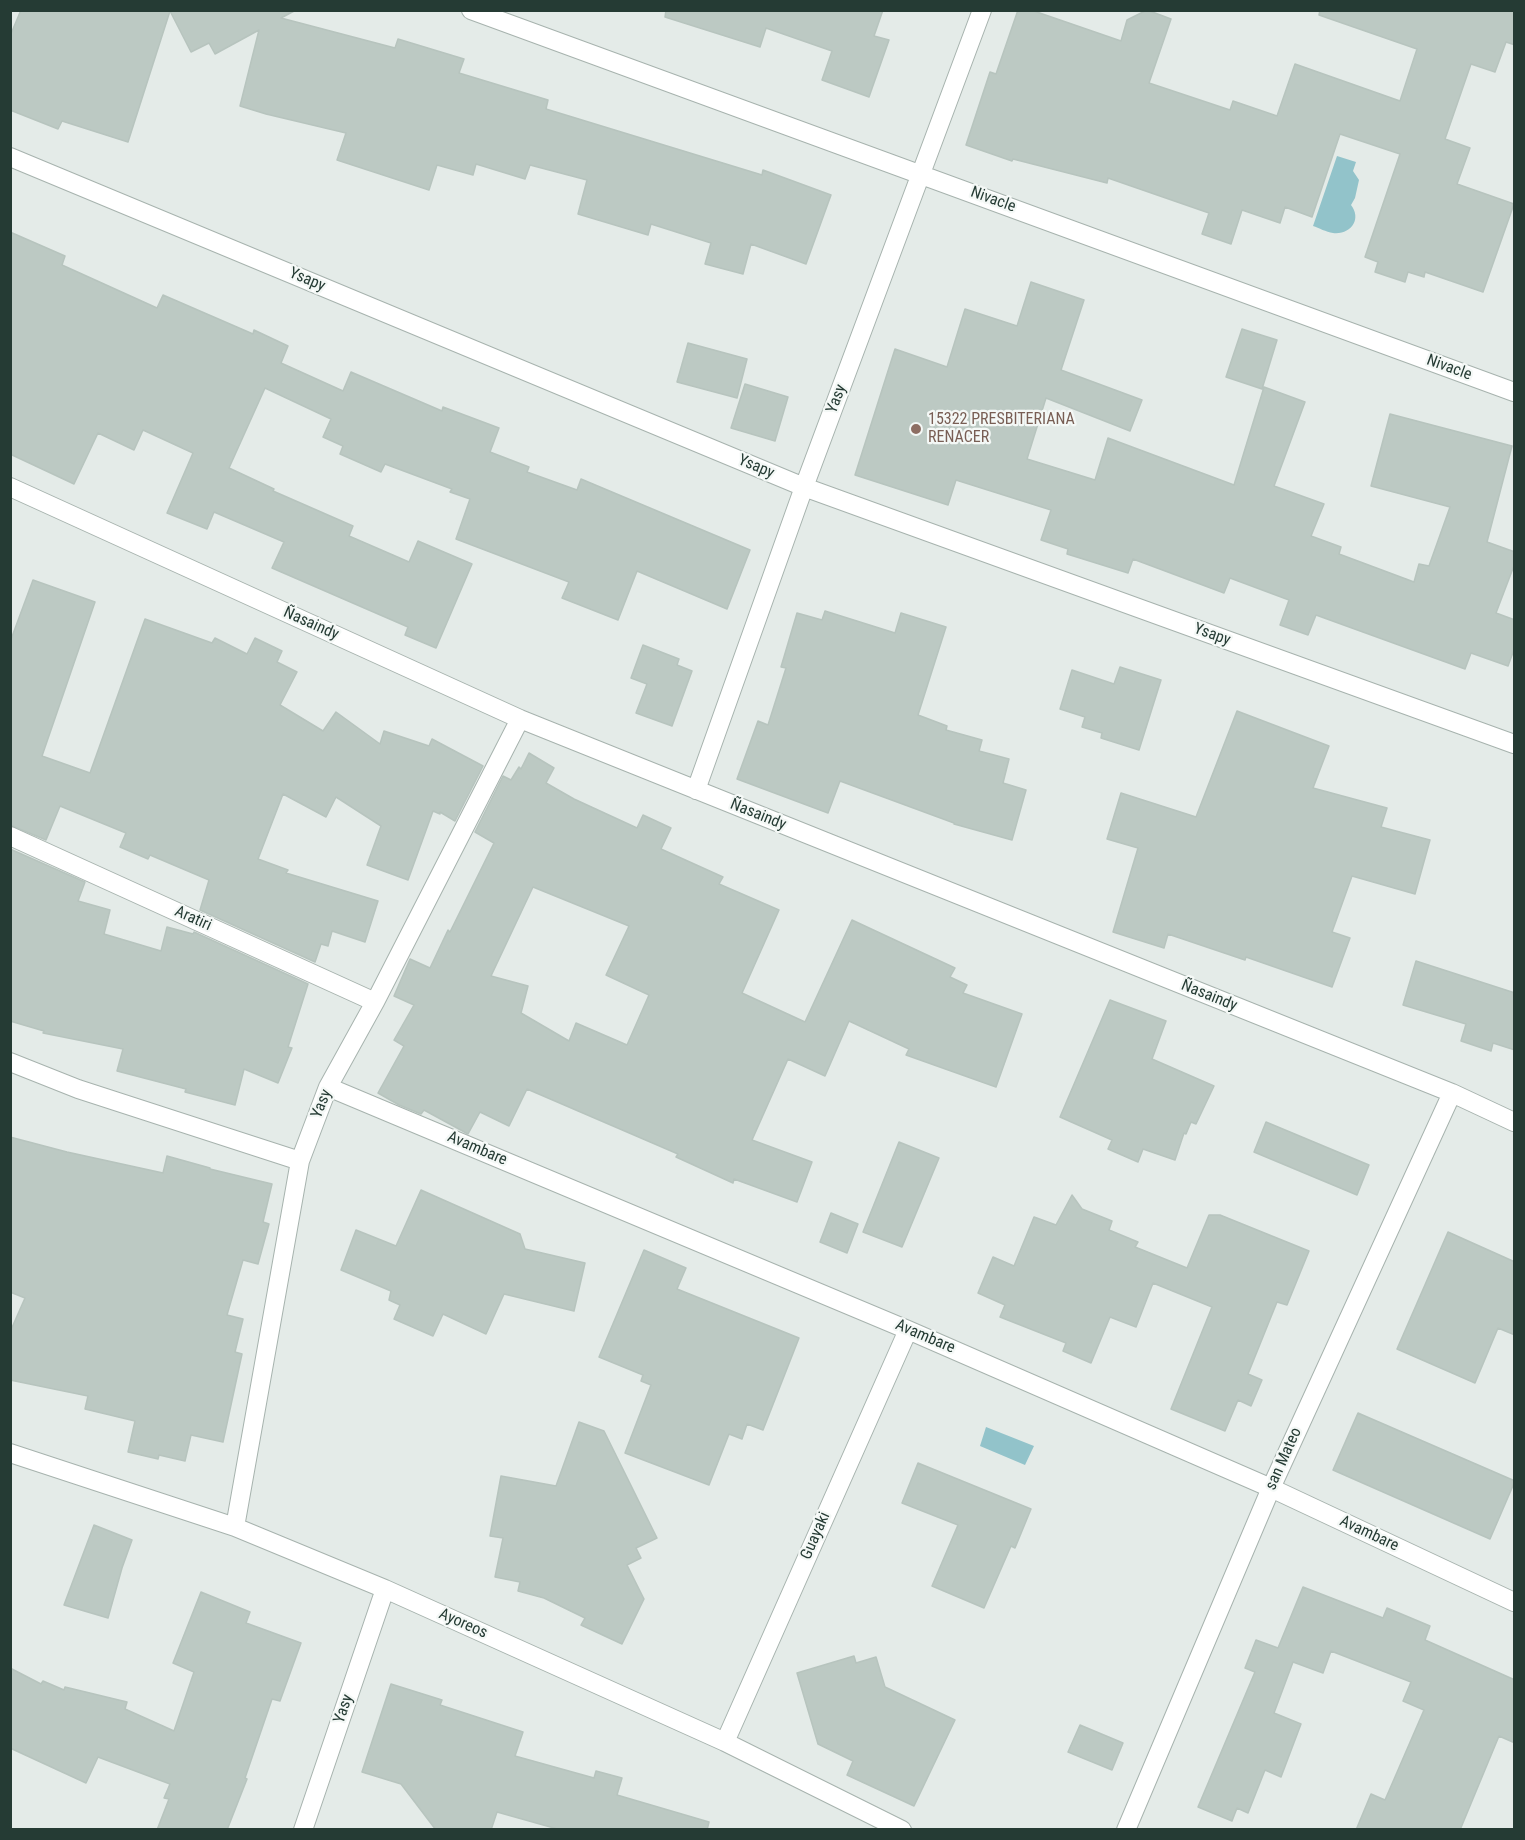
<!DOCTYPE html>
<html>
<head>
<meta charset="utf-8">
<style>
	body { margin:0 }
	#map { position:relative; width:1525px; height:1840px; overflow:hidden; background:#e4ebe8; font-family:"Roboto Condensed",sans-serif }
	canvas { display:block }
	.frame { position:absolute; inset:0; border:12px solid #253b34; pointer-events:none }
</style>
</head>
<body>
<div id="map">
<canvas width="1525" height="1840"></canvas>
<div class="frame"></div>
</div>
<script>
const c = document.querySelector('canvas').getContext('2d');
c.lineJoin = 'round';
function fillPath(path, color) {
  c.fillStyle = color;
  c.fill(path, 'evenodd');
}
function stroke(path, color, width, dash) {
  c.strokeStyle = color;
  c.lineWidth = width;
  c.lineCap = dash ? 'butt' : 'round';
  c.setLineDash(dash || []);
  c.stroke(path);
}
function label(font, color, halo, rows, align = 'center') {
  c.font = font + ' "Roboto Condensed",sans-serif';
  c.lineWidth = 4.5;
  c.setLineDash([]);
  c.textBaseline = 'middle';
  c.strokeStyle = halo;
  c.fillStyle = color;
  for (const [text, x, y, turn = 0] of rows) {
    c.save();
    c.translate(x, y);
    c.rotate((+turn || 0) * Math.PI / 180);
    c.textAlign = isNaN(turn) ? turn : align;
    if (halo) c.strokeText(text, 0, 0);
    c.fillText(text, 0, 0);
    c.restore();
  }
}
const water = new Path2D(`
	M 1337,156 L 1356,162 L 1353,171 L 1359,180 L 1355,198 L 1351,205 C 1362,219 1351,235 1333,233 C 1326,232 1319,228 1313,226 Z
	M 986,1427 L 1034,1446 L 1025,1465 L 980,1446 Z`);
const building = new Path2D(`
	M 21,10 L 296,10 L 281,18 L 395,48 L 398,39 L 464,59 L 459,73 L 548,100 L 546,109 L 762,175 L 763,170 L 831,195 L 806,264 L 751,244 L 743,274 L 705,264 L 711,243 L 651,224 L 648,235 L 578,214 L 587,180 L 530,165 L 525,179 L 476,164 L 473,175 L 437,165 L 429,190 L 337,160 L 346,133 L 266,114 L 240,106 L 259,30 L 215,54 L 209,43 L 191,52 L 170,11 L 128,142 L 62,121 L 58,129 L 10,110 L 10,36 Z
	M 666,10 L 883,10 L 874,36 L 889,40 L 869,97 L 822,80 L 832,51 L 766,28 L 760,47 L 665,17 Z
	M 1018,10 L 1031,10 L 1121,41 L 1127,20 L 1147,10 L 1171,19 L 1149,83 L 1230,110 L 1233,101 L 1277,116 L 1295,64 L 1400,101 L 1417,49 L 1319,15 L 1320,10 L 1515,10 L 1515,45 L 1506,42 L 1495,72 L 1471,64 L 1445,139 L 1470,148 L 1457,184 L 1514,204 L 1483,292 L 1425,272 L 1424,277 L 1408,272 L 1405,282 L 1375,272 L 1378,262 L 1365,257 L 1400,154 L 1340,134 L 1312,217 L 1285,207 L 1280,223 L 1242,210 L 1231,244 L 1202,234 L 1209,213 L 1108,178 L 1107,183 L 1013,159 L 1012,161 L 966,145 L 990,72 L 996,74 Z
	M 10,232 L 65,256 L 62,265 L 157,308 L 163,295 L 253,334 L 254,330 L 288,346 L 281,363 L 343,391 L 351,372 L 442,411 L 443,407 L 499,428 L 490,452 L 529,467 L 527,472 L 577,490 L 581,479 L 750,550 L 727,609 L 637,571 L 618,620 L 562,598 L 569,582 L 456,539 L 470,499 L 450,492 L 452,489 L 385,464 L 381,472 L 340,454 L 343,446 L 323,437 L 331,419 L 265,388 L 229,468 L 274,489 L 273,491 L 353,526 L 349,536 L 409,562 L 418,541 L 472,564 L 436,648 L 405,635 L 408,627 L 272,568 L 284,542 L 214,512 L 207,529 L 167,513 L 193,453 L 143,430 L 134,450 L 98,433 L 74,484 L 10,454 Z
	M 1031,282 L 1084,300 L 1061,370 L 1142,400 L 1130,431 L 1046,398 L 1027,459 L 1095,480 L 1108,438 L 1234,485 L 1264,387 L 1305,402 L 1274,486 L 1324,504 L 1311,536 L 1341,547 L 1339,554 L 1414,582 L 1419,564 L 1429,566 L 1450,507 L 1371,486 L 1390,414 L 1512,446 L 1487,542 L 1515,552 L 1515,563 L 1496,613 L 1515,620 L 1515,647 L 1508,666 L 1471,653 L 1465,669 L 1316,615 L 1308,635 L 1280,625 L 1289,600 L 1230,578 L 1224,593 L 1133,559 L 1128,573 L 1067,554 L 1068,549 L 1041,540 L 1051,510 L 956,480 L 948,505 L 855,475 L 895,349 L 947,367 L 965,309 L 1017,326 Z
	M 1242,329 L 1277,340 L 1262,389 L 1226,377 Z
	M 688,343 L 747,359 L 737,398 L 677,382 Z
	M 745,384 L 788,397 L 775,441 L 731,428 Z
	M 33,580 L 95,602 L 42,756 L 90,773 L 145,619 L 212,643 L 215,638 L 247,654 L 255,638 L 282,651 L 277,662 L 297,672 L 280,705 L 323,731 L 336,712 L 380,744 L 384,731 L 429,746 L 432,739 L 483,766 L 455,821 L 440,812 L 440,814 L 433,811 L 408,880 L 367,865 L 381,826 L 336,797 L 326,817 L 283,794 L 258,859 L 288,870 L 286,873 L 378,901 L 365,942 L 332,931 L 328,946 L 321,944 L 315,962 L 200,910 L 209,880 L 150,855 L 148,859 L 120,847 L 126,833 L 60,806 L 46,840 L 10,825 L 10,642 Z
	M 825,611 L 895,633 L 901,613 L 946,627 L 918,715 L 947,726 L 946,730 L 982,740 L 979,751 L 1009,759 L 1003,783 L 1026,790 L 1012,840 L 954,824 L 954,823 L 840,781 L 828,813 L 737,779 L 758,721 L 768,725 L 786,668 L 781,667 L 797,613 L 822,620 Z
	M 643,645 L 679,659 L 677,665 L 692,671 L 672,726 L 636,713 L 647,684 L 631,678 Z
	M 1120,667 L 1161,680 L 1139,750 L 1101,738 L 1102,733 L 1082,727 L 1085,717 L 1060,709 L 1072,670 L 1114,684 Z
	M 1237,711 L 1329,746 L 1313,788 L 1387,808 L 1381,827 L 1430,840 L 1415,894 L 1352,876 L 1332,932 L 1350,938 L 1332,987 L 1246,957 L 1245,960 L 1168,934 L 1164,948 L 1113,932 L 1138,848 L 1107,839 L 1121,793 L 1196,817 Z
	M 529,753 L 554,768 L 546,783 L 574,799 L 637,828 L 643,815 L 671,828 L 661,849 L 723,877 L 719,884 L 779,910 L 742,993 L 805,1022 L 852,920 L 955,968 L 950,977 L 967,985 L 963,993 L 1022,1014 L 996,1087 L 906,1055 L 909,1049 L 849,1021 L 825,1076 L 788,1059 L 752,1140 L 812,1162 L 797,1202 L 734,1179 L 733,1183 L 676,1157 L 678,1154 L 527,1089 L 509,1126 L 480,1112 L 468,1134 L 424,1110 L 421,1114 L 399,1105 L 378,1093 L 404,1046 L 394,1040 L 414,1005 L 394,996 L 410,959 L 430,968 L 448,930 L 450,932 L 494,843 L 475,832 L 503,776 L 511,780 L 519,767 L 521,769 ZM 533,887 L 629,926 L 606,975 L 649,995 L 627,1045 L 576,1023 L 569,1041 L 521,1013 L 528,986 L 491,976 Z
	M 10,849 L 85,882 L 78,901 L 110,910 L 104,934 L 161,951 L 167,927 L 193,934 L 194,932 L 308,984 L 288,1047 L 292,1048 L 278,1083 L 244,1069 L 235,1105 L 185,1092 L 186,1089 L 117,1071 L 123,1049 L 43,1033 L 44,1031 L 10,1021 Z
	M 1416,961 L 1515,993 L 1515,1050 L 1493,1043 L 1491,1051 L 1461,1041 L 1466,1024 L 1403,1005 Z
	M 1110,1000 L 1166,1021 L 1152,1059 L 1214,1086 L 1196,1124 L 1191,1122 L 1186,1134 L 1184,1133 L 1175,1160 L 1143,1149 L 1138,1162 L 1108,1149 L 1112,1140 L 1060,1117 Z
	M 1266,1122 L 1369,1165 L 1357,1195 L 1254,1152 Z
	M 10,1137 L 67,1152 L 163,1173 L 167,1156 L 210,1168 L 210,1169 L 272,1184 L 263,1222 L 269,1224 L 258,1264 L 243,1260 L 227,1315 L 243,1319 L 235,1352 L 242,1354 L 223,1442 L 191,1435 L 185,1461 L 159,1455 L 158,1459 L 128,1452 L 135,1421 L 85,1409 L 88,1396 L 10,1380 L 10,1332 L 25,1298 L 10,1292 Z
	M 899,1142 L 939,1158 L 902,1247 L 863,1232 Z
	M 421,1190 L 520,1234 L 525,1249 L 585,1263 L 574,1311 L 504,1294 L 486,1334 L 443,1314 L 433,1336 L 394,1319 L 400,1305 L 389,1300 L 391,1291 L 341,1270 L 356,1230 L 396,1246 Z
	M 1072,1195 L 1082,1209 L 1112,1221 L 1109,1230 L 1138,1242 L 1135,1247 L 1187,1268 L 1209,1215 L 1220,1215 L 1309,1251 L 1287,1305 L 1277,1302 L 1248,1374 L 1262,1380 L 1251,1406 L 1238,1400 L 1225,1431 L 1171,1409 L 1212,1307 L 1153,1283 L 1136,1327 L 1110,1317 L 1091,1363 L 1063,1351 L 1066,1343 L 1000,1317 L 1005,1305 L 978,1293 L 993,1257 L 1014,1266 L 1034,1217 L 1056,1225 Z
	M 831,1213 L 858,1224 L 847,1253 L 820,1242 Z
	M 1448,1232 L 1515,1262 L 1515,1335 L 1498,1328 L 1475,1383 L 1397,1349 Z
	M 644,1250 L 686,1268 L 677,1289 L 799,1338 L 763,1430 L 747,1424 L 742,1439 L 729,1434 L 709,1485 L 625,1453 L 651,1385 L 641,1381 L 643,1375 L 599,1357 Z
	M 1358,1413 L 1515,1481 L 1490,1539 L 1333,1470 Z
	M 579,1422 L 604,1431 L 657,1538 L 636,1548 L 641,1558 L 627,1565 L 644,1599 L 622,1644 L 581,1625 L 585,1618 L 544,1598 L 518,1591 L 520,1582 L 495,1577 L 503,1538 L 490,1536 L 501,1476 L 556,1486 Z
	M 918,1463 L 1031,1509 L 1015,1548 L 1011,1546 L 984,1608 L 932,1586 L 958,1525 L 902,1503 Z
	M 94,1525 L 132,1540 L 122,1568 L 108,1618 L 64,1605 Z
	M 1303,1587 L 1383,1618 L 1387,1608 L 1430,1626 L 1425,1640 L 1515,1680 L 1515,1743 L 1499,1736 L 1460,1830 L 1356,1830 L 1371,1794 L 1385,1800 L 1424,1710 L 1403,1701 L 1411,1682 L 1331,1651 L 1323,1673 L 1293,1662 L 1274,1713 L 1301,1724 L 1281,1777 L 1265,1770 L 1248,1813 L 1237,1808 L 1232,1821 L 1198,1807 L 1255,1672 L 1245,1668 L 1256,1640 L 1278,1648 Z
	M 201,1592 L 250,1612 L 246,1623 L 301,1643 L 280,1701 L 272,1699 L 245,1778 L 247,1779 L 227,1830 L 157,1830 L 169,1799 L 164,1798 L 170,1784 L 98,1757 L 86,1783 L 10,1748 L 10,1668 L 41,1684 L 43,1681 L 64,1690 L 65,1687 L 127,1702 L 125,1709 L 174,1731 L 194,1672 L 173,1663 Z
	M 854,1656 L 856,1663 L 876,1657 L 885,1687 L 955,1720 L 914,1806 L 847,1775 L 853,1761 L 818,1744 L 797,1673 Z
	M 391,1684 L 442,1700 L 440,1705 L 523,1732 L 515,1756 L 594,1778 L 596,1771 L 622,1778 L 617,1795 L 709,1822 L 707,1830 L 561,1830 L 497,1812 L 491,1830 L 436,1830 L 401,1784 L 362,1772 Z
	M 1080,1725 L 1123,1743 L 1112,1770 L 1068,1752 Z`);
const minor = new Path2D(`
	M 471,10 L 1514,392
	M 10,157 L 804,487 L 1514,744
	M 10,487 L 520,719 L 1452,1093 L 1514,1122
	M 696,790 L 804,487 L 982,10
	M 10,836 L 375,1002
	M 10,1062 L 78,1089 L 300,1161
	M 328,1087 L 908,1330 L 1271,1488 L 1514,1602
	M 10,1453 L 235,1527 L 385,1589 L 725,1742 L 902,1830
	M 235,1527 L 300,1161 L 328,1087 L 375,1002 L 520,719
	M 725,1742 L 908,1330
	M 303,1830 L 385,1589
	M 1126,1830 L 1271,1488 L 1452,1093`);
const markers = [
	[916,429,6,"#8d6e63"]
];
const streetNames = [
	["Nivacle",993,200,20],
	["Ysapy",307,280,23],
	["Nivacle",1449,368,20],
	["Yasy",837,399,-69],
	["Ysapy",756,467,23],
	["Ñasaindy",311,624,24],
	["Ysapy",1212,635,20],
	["Ñasaindy",758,815,22],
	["Aratiri",193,919,24],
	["Ñasaindy",1209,996,22],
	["Yasy",322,1104,-68],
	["Avambare",477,1149,23],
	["Avambare",925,1337,23],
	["san Mateo",1284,1459,-66],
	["Avambare",1369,1534,25],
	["Guayaki",816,1536,-66],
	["Ayoreos",463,1624,24],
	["Yasy",344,1709,-71]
];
const educationNames = [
	["15322 PRESBITERIANA",928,420],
	["RENACER",928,438]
];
fillPath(water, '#92c3ca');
fillPath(building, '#bcc9c3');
stroke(building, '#b7c4be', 1.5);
stroke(minor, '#a7b3ae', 20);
stroke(minor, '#fff', 18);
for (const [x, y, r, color] of markers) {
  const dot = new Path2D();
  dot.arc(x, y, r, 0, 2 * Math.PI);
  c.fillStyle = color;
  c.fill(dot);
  stroke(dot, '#f4f8f6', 2);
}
label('16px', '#253b34', '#f4f8f6', streetNames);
label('16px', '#785e54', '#f4f8f6', educationNames, 'left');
</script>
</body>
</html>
